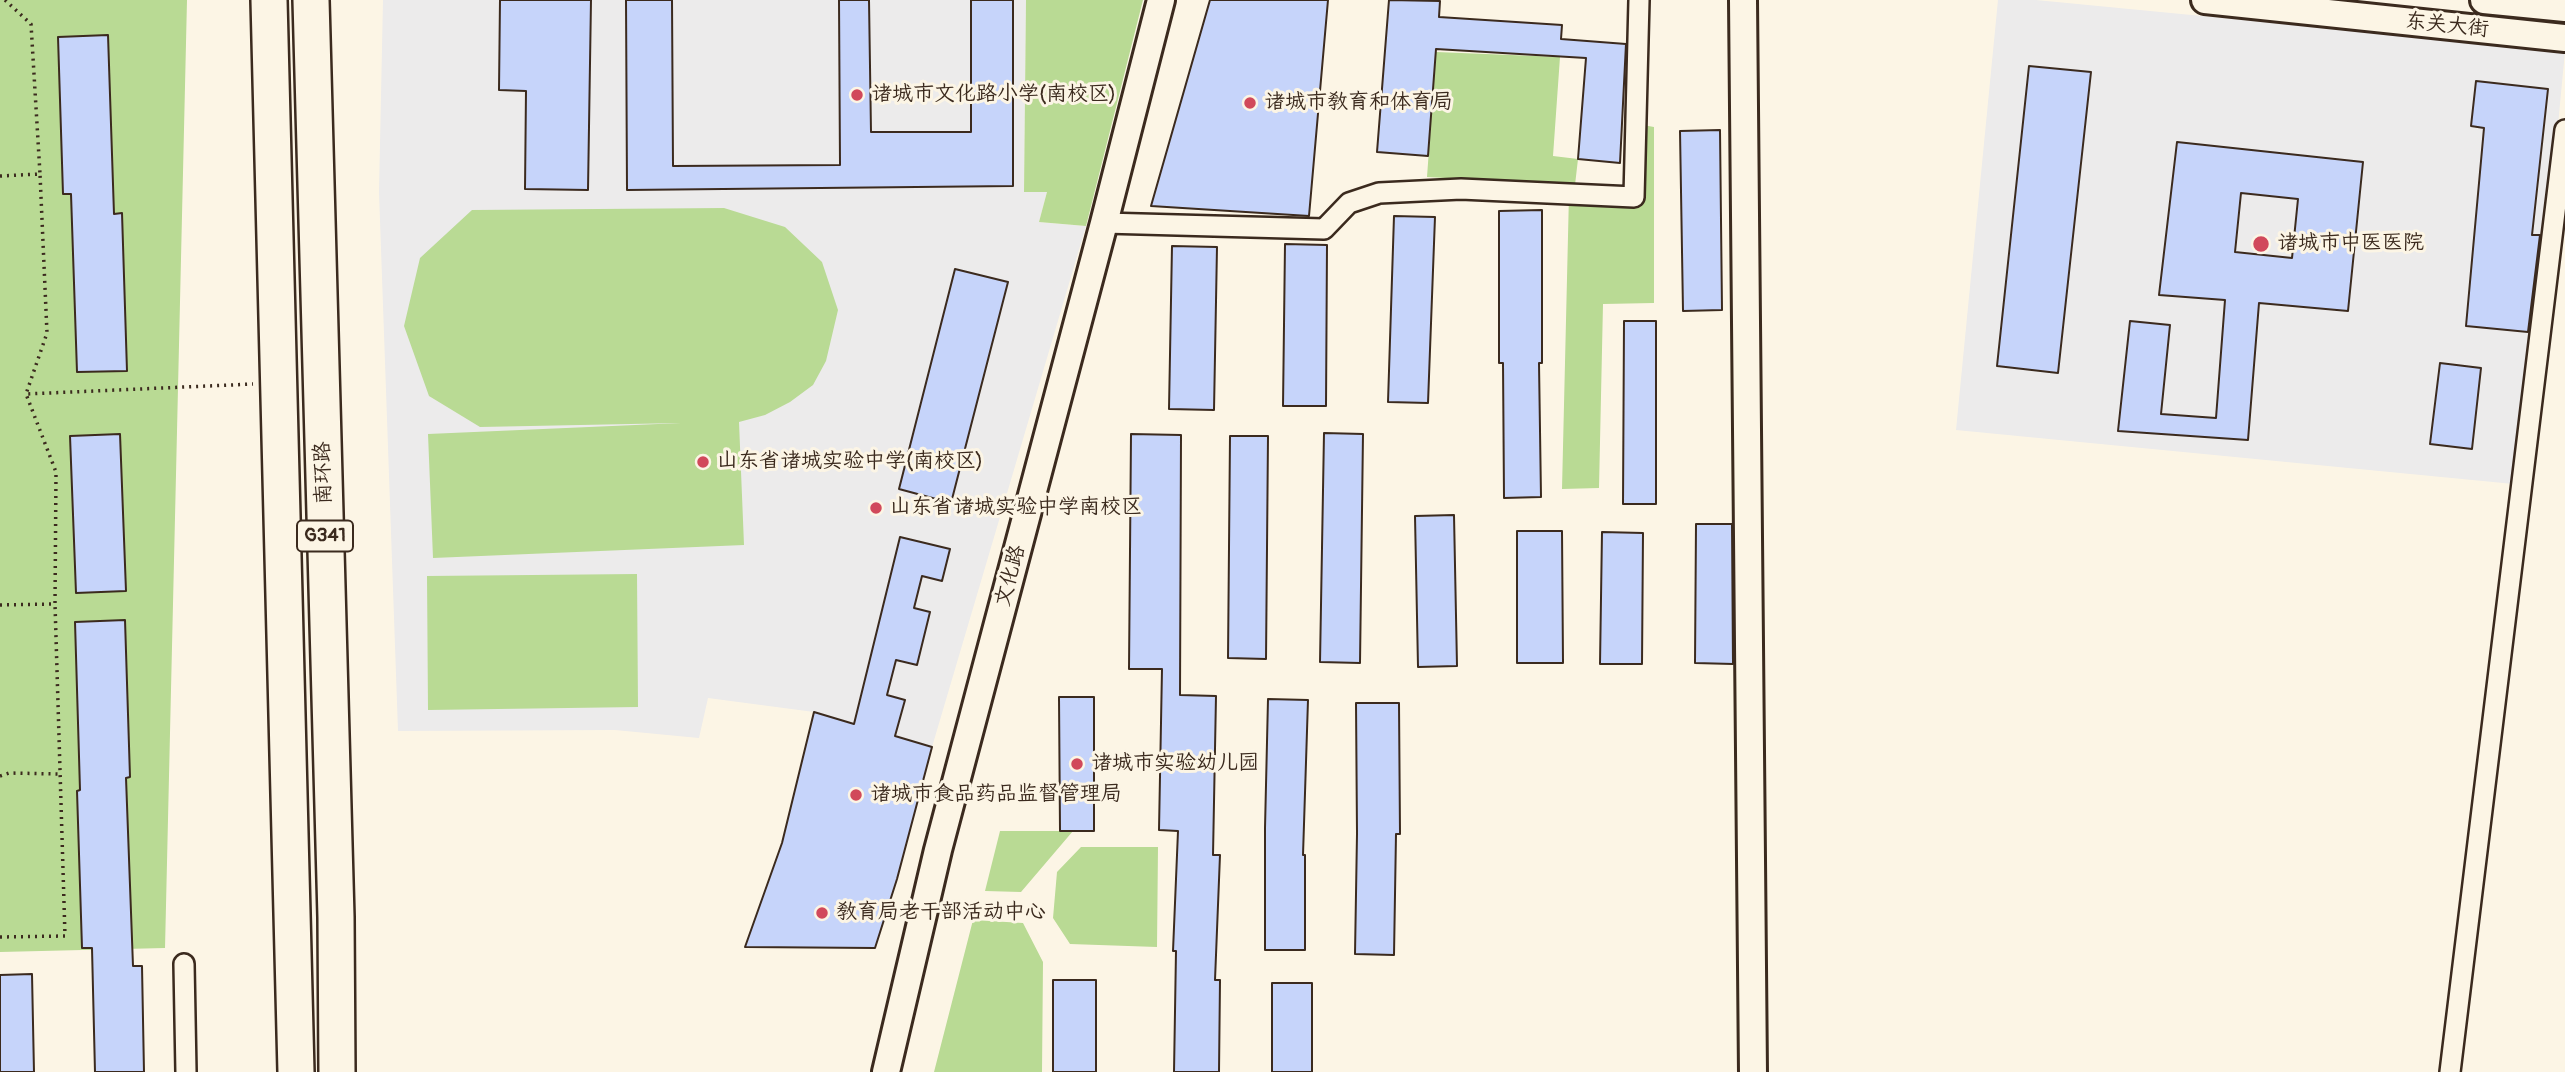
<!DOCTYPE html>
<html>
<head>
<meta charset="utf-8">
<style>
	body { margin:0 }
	canvas { display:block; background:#fcf5e5 }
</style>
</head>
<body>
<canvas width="2565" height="1072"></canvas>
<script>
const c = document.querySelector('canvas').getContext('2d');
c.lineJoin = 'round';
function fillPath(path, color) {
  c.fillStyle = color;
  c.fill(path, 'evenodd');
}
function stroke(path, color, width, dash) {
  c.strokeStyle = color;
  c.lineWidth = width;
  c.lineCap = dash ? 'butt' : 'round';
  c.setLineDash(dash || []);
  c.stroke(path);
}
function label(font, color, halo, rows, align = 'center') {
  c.font = font + ' Pangolin,"LXGW WenKai TC",sans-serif';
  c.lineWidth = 6;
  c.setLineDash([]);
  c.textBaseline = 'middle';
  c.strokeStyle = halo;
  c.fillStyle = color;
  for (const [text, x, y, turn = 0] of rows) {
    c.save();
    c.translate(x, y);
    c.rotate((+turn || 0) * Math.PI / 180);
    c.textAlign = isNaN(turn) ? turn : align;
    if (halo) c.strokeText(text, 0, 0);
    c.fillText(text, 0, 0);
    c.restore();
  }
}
const built = new Path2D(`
	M 383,0 L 1026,0 L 1024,191 L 1047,192 L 1039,222 L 1086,226 L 932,747 L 814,712 L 708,698 L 699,738 L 615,730 L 398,731 L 379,192 Z
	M 1998,0 L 2036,0 L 2565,51 L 2524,485 L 1956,430 Z`);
const green = new Path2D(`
	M 0,0 L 187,0 L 165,948 L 0,952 Z
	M 1026,0 L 1143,0 L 1086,226 L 1039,222 L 1047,192 L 1024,192 Z
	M 1436,52 L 1560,57 L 1553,156 L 1578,159 L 1575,185 L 1427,177 Z
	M 1637,124 L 1654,127 L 1654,303 L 1603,304 L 1599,488 L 1562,489 L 1569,194 L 1634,197 Z
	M 724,208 L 785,227 L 822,262 L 838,310 L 826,361 L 813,385 L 790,402 L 765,415 L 739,422 L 744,545 L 433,558 L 428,434 L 681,423 L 480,427 L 429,396 L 404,326 L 420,258 L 472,210 Z
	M 637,574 L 638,707 L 428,710 L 427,576 Z
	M 1000,831 L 1073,831 L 1021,892 L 985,891 Z
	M 1081,847 L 1158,847 L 1157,947 L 1070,944 L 1053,918 L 1057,872 Z
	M 973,920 L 1023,923 L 1043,962 L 1042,1072 L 934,1072 Z`);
const building = new Path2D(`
	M 500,0 L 591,0 L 588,190 L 525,189 L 526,91 L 499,90 Z
	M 626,0 L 672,0 L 673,166 L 840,165 L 839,0 L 869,0 L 871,132 L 971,132 L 971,0 L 1013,0 L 1013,186 L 627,190 Z
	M 1210,0 L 1328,0 L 1309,216 L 1151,206 Z
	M 1389,0 L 1440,1 L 1439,17 L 1562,25 L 1561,39 L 1626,44 L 1620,163 L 1578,159 L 1586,58 L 1436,49 L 1428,156 L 1377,152 Z
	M 108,35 L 114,214 L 122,213 L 127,371 L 77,372 L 71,194 L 63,194 L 58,37 Z
	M 2029,66 L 2091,72 L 2058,373 L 1997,366 Z
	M 2476,81 L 2548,89 L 2532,235 L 2540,235 L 2528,332 L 2466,326 L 2484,128 L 2471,126 Z
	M 1720,130 L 1722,310 L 1683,311 L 1680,131 Z
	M 2177,142 L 2363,162 L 2348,311 L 2259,303 L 2248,440 L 2118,431 L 2130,321 L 2170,325 L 2161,414 L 2216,418 L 2225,300 L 2159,295 ZM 2241,193 L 2298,199 L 2292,258 L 2235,252 Z
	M 1542,210 L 1542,363 L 1539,363 L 1541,497 L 1504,498 L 1503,363 L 1499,363 L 1499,211 Z
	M 1394,216 L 1435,217 L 1428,403 L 1388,402 Z
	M 1285,244 L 1327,245 L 1326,406 L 1283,406 Z
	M 1172,246 L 1217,247 L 1214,410 L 1169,409 Z
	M 955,269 L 1008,282 L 951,503 L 899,489 Z
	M 1624,321 L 1656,321 L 1656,504 L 1623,504 Z
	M 2440,363 L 2481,368 L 2472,449 L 2430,444 Z
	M 1324,433 L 1363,434 L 1360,663 L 1320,662 Z
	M 120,434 L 126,591 L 76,593 L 70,436 Z
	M 1131,434 L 1181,435 L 1180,695 L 1216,696 L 1213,855 L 1220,855 L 1215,980 L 1220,980 L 1219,1072 L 1174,1072 L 1176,951 L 1173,951 L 1178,831 L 1159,830 L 1162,669 L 1129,669 Z
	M 1230,436 L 1268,436 L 1266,659 L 1228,658 Z
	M 1454,515 L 1457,666 L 1418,667 L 1415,516 Z
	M 1696,524 L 1732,524 L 1733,664 L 1695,663 Z
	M 1517,531 L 1562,531 L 1563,663 L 1517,663 Z
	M 1602,532 L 1643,533 L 1642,664 L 1600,664 Z
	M 900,537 L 950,549 L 942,581 L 922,576 L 914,608 L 930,612 L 917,665 L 896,660 L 887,695 L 905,700 L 895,736 L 932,747 L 897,879 L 875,948 L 745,947 L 782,843 L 814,712 L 854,724 Z
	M 125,620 L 130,777 L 126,778 L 133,966 L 142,966 L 144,1072 L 95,1072 L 92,948 L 82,948 L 77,791 L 80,790 L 75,622 Z
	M 1059,697 L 1094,697 L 1094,831 L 1060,831 Z
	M 1268,699 L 1308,700 L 1303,855 L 1305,855 L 1305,950 L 1265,950 L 1265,828 Z
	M 1356,703 L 1399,703 L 1400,834 L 1396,834 L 1394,955 L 1355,954 L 1357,834 Z
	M 32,974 L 34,1072 L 0,1072 L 0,975 Z
	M 1053,980 L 1096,980 L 1096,1072 L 1053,1072 Z
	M 1272,983 L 1312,983 L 1312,1072 L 1272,1072 Z`);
const path = new Path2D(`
	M 5,0 L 31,24 L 40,174
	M 0,176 L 40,174 L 47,333 L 26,394 L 253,384
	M 0,605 L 55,604 L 56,472 L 26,394
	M 0,776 L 9,773 L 60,774
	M 0,937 L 65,936 L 55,604`);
const street = new Path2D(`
	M 1104,223 L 1324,229 L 1349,203 L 1379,193 L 1461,189 L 1634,197 L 1639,0
	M 184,964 L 186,1072
	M 2450,1072 L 2565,130`);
const secondary = new Path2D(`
	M 1743,0 L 1753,1072
	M 2205,0 L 2565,38
	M 2484,0 L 2565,8
	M 886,1072 L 938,850 L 1104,223 L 1161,0`);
const highway = new Path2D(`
	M 269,0 L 296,1072
	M 311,0 L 336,917 L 337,1072`);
const markers = [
	[857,95,7,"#d1495b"],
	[1250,103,7,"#d1495b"],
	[2261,244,9,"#d1495b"],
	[703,462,7,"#d1495b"],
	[876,508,7,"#d1495b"],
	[1077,764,7,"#d1495b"],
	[856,795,7,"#d1495b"],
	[822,913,7,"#d1495b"]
];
const shields = [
	[325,536,56]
];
const shieldNames = [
	["G341",325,536]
];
const streetNames = [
	["东关大街",2447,26,6],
	["南环路",324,473,-92],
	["文化路",1011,576,-75]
];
const poiNames = [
	["诸城市文化路小学(南校区)",871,95],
	["诸城市教育和体育局",1264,103],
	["诸城市中医医院",2277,244],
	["山东省诸城实验中学(南校区)",717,462],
	["山东省诸城实验中学南校区",890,508],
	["诸城市实验幼儿园",1091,764],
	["诸城市食品药品监督管理局",870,795],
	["教育局老干部活动中心",836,913]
];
fillPath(built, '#ecebeb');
fillPath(green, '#b9da94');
fillPath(building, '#c6d4fa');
stroke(building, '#3b2a1e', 2);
stroke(street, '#3b2a1e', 24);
stroke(secondary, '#3b2a1e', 32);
stroke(highway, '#3b2a1e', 40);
stroke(path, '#3b2a1e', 3.5, [2, 5]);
stroke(street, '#fcf5e5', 19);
stroke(secondary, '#fcf5e5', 26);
stroke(highway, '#fcf5e5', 35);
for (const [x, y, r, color] of markers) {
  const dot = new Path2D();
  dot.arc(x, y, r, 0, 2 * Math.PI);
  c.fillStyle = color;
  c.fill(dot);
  stroke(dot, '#fcf5e5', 2.5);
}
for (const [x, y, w] of shields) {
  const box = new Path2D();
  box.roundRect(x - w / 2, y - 15.5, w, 31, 5);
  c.fillStyle = '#fcf5e5';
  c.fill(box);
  stroke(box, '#3b2a1e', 2);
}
label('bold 19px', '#3b2a1e', null, shieldNames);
label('21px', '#3b2a1e', '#fcf5e5', streetNames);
label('21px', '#3b2a1e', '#fcf5e5', poiNames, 'left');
</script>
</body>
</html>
